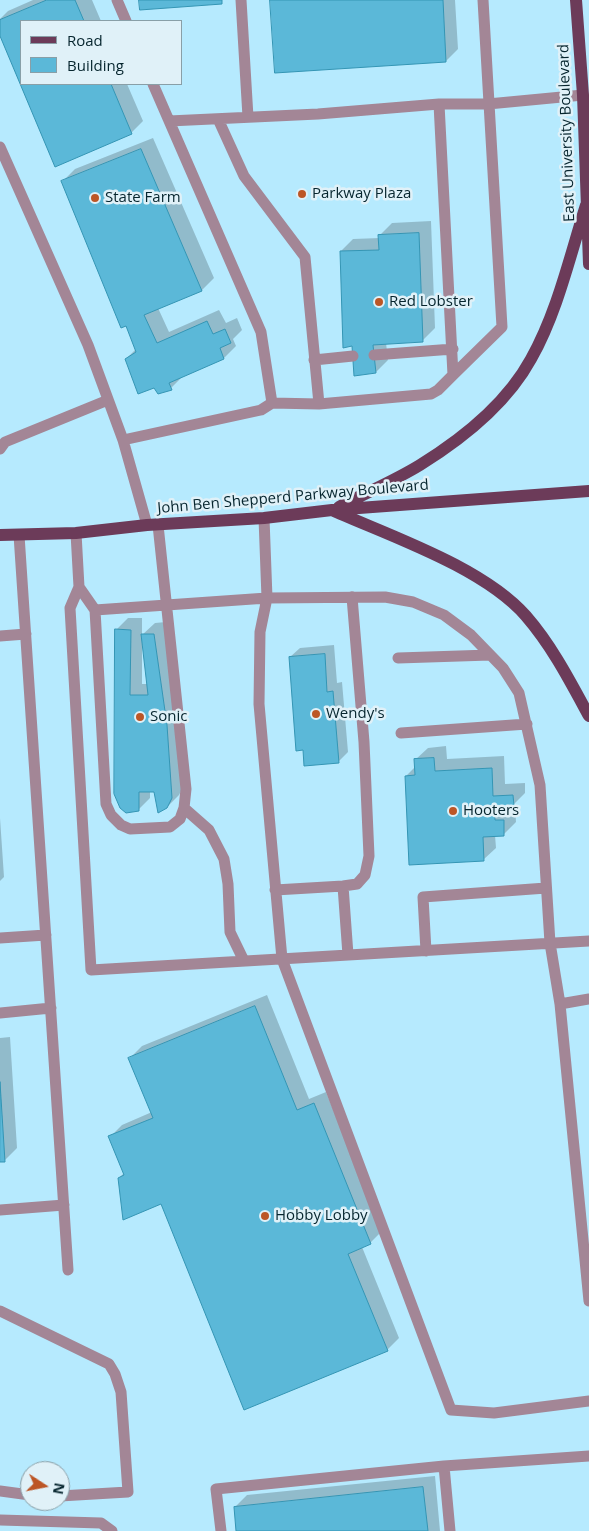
<!DOCTYPE html>
<html>
<head>
<meta charset="utf-8">
<style>
	body { margin:0 }
	#map { position:relative; width:589px; height:1531px; overflow:hidden; background:#b6eafe; font-family:"Open Sans",sans-serif }
	canvas { display:block }
	.legend { position:absolute; left:20px; top:20px; width:162px; height:65px; box-sizing:border-box; background:#e0f1f8; border:1px solid #899fa7; margin:0; padding:6px 9px; list-style:none; font-size:15px; color:#06252e }
	.legend li { display:flex; align-items:center; gap:10px; height:25px }
	.legend b { width:25px; border:1px solid #899fa7 }
	.north { position:absolute; left:20px; top:1461px; width:50px; height:50px; box-sizing:border-box; background:#e0f1f8; border:1px solid #899fa7; border-radius:50%; rotate:101deg; font-size:14px; font-weight:700; line-height:20px; text-align:center; color:#06252e }
	.north::after { content:''; display:block; margin:auto; width:18px; height:22px; background:#bc5626; clip-path:polygon(50% 0,100% 100%,50% 72%,0 100%) }
</style>
</head>
<body>
<div id="map">
<canvas width="589" height="1531"></canvas>
<ul class="legend">
<li><b style="height:6px;background:#6c3b59"></b>Road</li>
<li><b style="height:14px;background:#5bb8d8"></b>Building</li>
</ul>
<div class="north">N</div>
</div>
<script>
const c = document.querySelector('canvas').getContext('2d');
c.lineJoin = 'round';
function fillPath(path, color) {
  c.fillStyle = color;
  c.fill(path, 'evenodd');
}
function stroke(path, color, width, dash) {
  c.strokeStyle = color;
  c.lineWidth = width;
  c.lineCap = dash ? 'butt' : 'round';
  c.setLineDash(dash || []);
  c.stroke(path);
}
function label(font, color, halo, rows, align = 'center') {
  c.font = font + ' "Open Sans",sans-serif';
  c.lineWidth = 5;
  c.setLineDash([]);
  c.textBaseline = 'middle';
  c.strokeStyle = halo;
  c.fillStyle = color;
  for (const [text, x, y, turn = 0] of rows) {
    c.save();
    c.translate(x, y);
    c.rotate((+turn || 0) * Math.PI / 180);
    c.textAlign = isNaN(turn) ? turn : align;
    if (halo) c.strokeText(text, 0, 0);
    c.fillText(text, 0, 0);
    c.restore();
  }
}
const shadow = new Path2D(`
	M 33,0 L 92,0 L 101,21 L 21,21 L 21,83 L 0,33 L 0,19 L 8,11 Z
	M 272,0 L 455,0 L 458,49 L 446,61 L 276,72 Z
	M 22,84 L 127,84 L 143,121 L 131,133 L 56,165 Z
	M 153,138 L 214,278 L 202,290 L 158,308 L 169,332 L 219,310 L 226,323 L 237,318 L 242,330 L 233,339 L 236,346 L 224,358 L 183,376 L 171,388 L 154,386 L 126,359 L 136,349 L 63,181 L 75,169 Z
	M 431,221 L 435,328 L 423,340 L 386,343 L 388,360 L 376,372 L 353,345 L 341,251 L 353,239 L 380,238 L 380,235 L 392,223 Z
	M 128,618 L 142,618 L 142,635 L 155,623 L 166,622 L 184,785 L 179,795 L 167,807 L 155,791 L 150,791 L 150,798 L 138,810 L 116,630 ZM 142,645 L 144,645 L 148,684 L 142,684 Z
	M 334,645 L 337,683 L 342,682 L 348,752 L 338,762 L 304,749 L 290,657 L 300,648 Z
	M 446,746 L 447,759 L 504,756 L 505,784 L 525,783 L 525,793 L 513,805 L 506,805 L 506,809 L 515,808 L 516,822 L 504,834 L 495,835 L 496,848 L 483,860 L 406,776 L 416,766 L 415,760 L 428,748 Z
	M 0,818 L 4,877 L 0,881 Z
	M 267,995 L 309,1099 L 326,1092 L 382,1231 L 370,1243 L 362,1247 L 399,1338 L 387,1350 L 161,1202 L 119,1178 L 124,1173 L 110,1137 L 122,1125 L 152,1112 L 130,1058 L 142,1046 Z
	M 10,1037 L 17,1148 L 4,1161 L 0,1161 L 0,1038 Z
	M 435,1476 L 440,1531 L 237,1531 L 235,1507 L 247,1495 Z`);
const building = new Path2D(`
	M 47,0 L 75,0 L 84,21 L 21,21 L 21,84 L 111,84 L 132,134 L 55,167 L 0,36 L 0,20 Z
	M 139,0 L 222,0 L 222,4 L 140,10 Z
	M 270,0 L 443,0 L 446,62 L 275,73 Z
	M 141,149 L 202,291 L 144,315 L 157,343 L 207,321 L 213,334 L 225,329 L 231,343 L 220,348 L 224,359 L 169,383 L 172,390 L 158,394 L 154,388 L 138,394 L 125,359 L 136,352 L 126,326 L 121,328 L 61,181 Z
	M 419,233 L 423,342 L 373,345 L 376,373 L 354,376 L 352,346 L 343,348 L 340,251 L 379,250 L 378,235 Z
	M 115,629 L 131,630 L 130,695 L 148,695 L 141,634 L 154,634 L 167,725 L 172,798 L 167,808 L 158,813 L 154,792 L 139,792 L 139,811 L 126,813 L 120,808 L 114,794 Z
	M 325,654 L 327,692 L 333,691 L 339,763 L 304,766 L 303,750 L 296,751 L 289,657 Z
	M 434,758 L 435,771 L 492,768 L 493,796 L 513,795 L 514,806 L 494,807 L 495,820 L 504,820 L 504,836 L 483,837 L 484,861 L 409,865 L 405,776 L 415,775 L 414,759 Z
	M 255,1006 L 297,1110 L 314,1103 L 371,1244 L 348,1254 L 388,1351 L 244,1410 L 161,1204 L 123,1220 L 118,1178 L 124,1175 L 108,1136 L 153,1118 L 128,1058 Z
	M 0,1082 L 5,1162 L 0,1162 Z
	M 423,1487 L 428,1531 L 236,1531 L 234,1507 Z`);
const service = new Path2D(`
	M 117,0 L 126,21
	M 241,0 L 248,117
	M 218,119 L 244,176 L 305,257 L 319,404
	M 169,121 L 318,114 L 439,104 L 488,104 L 583,95
	M 0,147 L 88,345 L 123,440 L 147,525
	M 374,355 L 453,349
	M 314,360 L 353,356
	M 453,375 L 502,327 L 483,0
	M 272,403 L 319,404 L 431,394 L 438,390 L 453,375 L 439,104
	M 123,440 L 261,410 L 272,403 L 261,332 L 153,84
	M 0,449 L 5,442 L 108,400
	M 264,518 L 267,598 L 385,597 L 413,602 L 444,615 L 471,635 L 503,668 L 519,693 L 540,785 L 550,943 L 560,1004 L 589,1301
	M 76,533 L 79,587 L 70,608 L 91,970 L 589,941
	M 19,535 L 68,1270
	M 79,587 L 95,610 L 106,804 L 111,815 L 121,825 L 130,829 L 170,827 L 180,819 L 184,808 L 186,789 L 158,525
	M 95,610 L 267,598 L 260,632 L 259,704 L 282,959 L 451,1410 L 494,1413 L 589,1401
	M 0,636 L 26,634
	M 398,658 L 490,655
	M 401,733 L 527,724
	M 184,808 L 209,830 L 224,859 L 228,884 L 230,932 L 244,961
	M 343,886 L 348,955
	M 275,890 L 343,886 L 357,884 L 365,875 L 369,856 L 364,742 L 352,597
	M 0,938 L 46,935
	M 426,951 L 423,897 L 546,888
	M 560,1004 L 589,999
	M 0,1013 L 51,1008
	M 0,1210 L 64,1205
	M 0,1311 L 109,1364 L 115,1374 L 121,1392 L 128,1492 L 60,1496
	M 444,1466 L 450,1531
	M 0,1491 L 30,1495
	M 0,1520 L 101,1523 L 112,1531
	M 221,1531 L 216,1489 L 444,1466 L 589,1456`);
const primary = new Path2D(`
	M 576,0 L 583,95 L 589,264
	M 339,507 C 365,493 394,481 420,465 C 462,439 507,403 531,359 C 557,313 570,256 586,205
	M 334,511 C 393,537 484,568 526,616 C 552,646 570,681 589,716
	M 0,535 L 76,533 L 147,525 L 264,518 L 332,510 L 589,491`);
const markers = [
	[302,194,5,"#bc5626"],
	[95,198,5,"#bc5626"],
	[379,302,5,"#bc5626"],
	[316,714,5,"#bc5626"],
	[140,717,5,"#bc5626"],
	[453,811,5,"#bc5626"],
	[265,1216,5,"#bc5626"]
];
const streetNames = [
	["East University Boulevard",567,133,-92],
	["John Ben Shepperd Parkway Boulevard",293,497,-5]
];
const poiNames = [
	["Parkway Plaza",312,194],
	["State Farm",105,198],
	["Red Lobster",389,302],
	["Wendy's",326,714],
	["Sonic",150,717],
	["Hooters",463,811],
	["Hobby Lobby",275,1216]
];
fillPath(shadow, '#0003');
fillPath(building, '#5bb8d8');
stroke(building, '#3495b4', 1);
stroke(service, '#a38696', 11);
stroke(primary, '#6c3b59', 12);
for (const [x, y, r, color] of markers) {
  const dot = new Path2D();
  dot.arc(x, y, r, 0, 2 * Math.PI);
  c.fillStyle = color;
  c.fill(dot);
  stroke(dot, '#e0f1f8', 2);
}
label('15px', '#06252e', '#e0f1f8', streetNames);
label('15px', '#06252e', '#e0f1f8', poiNames, 'left');
</script>
</body>
</html>
